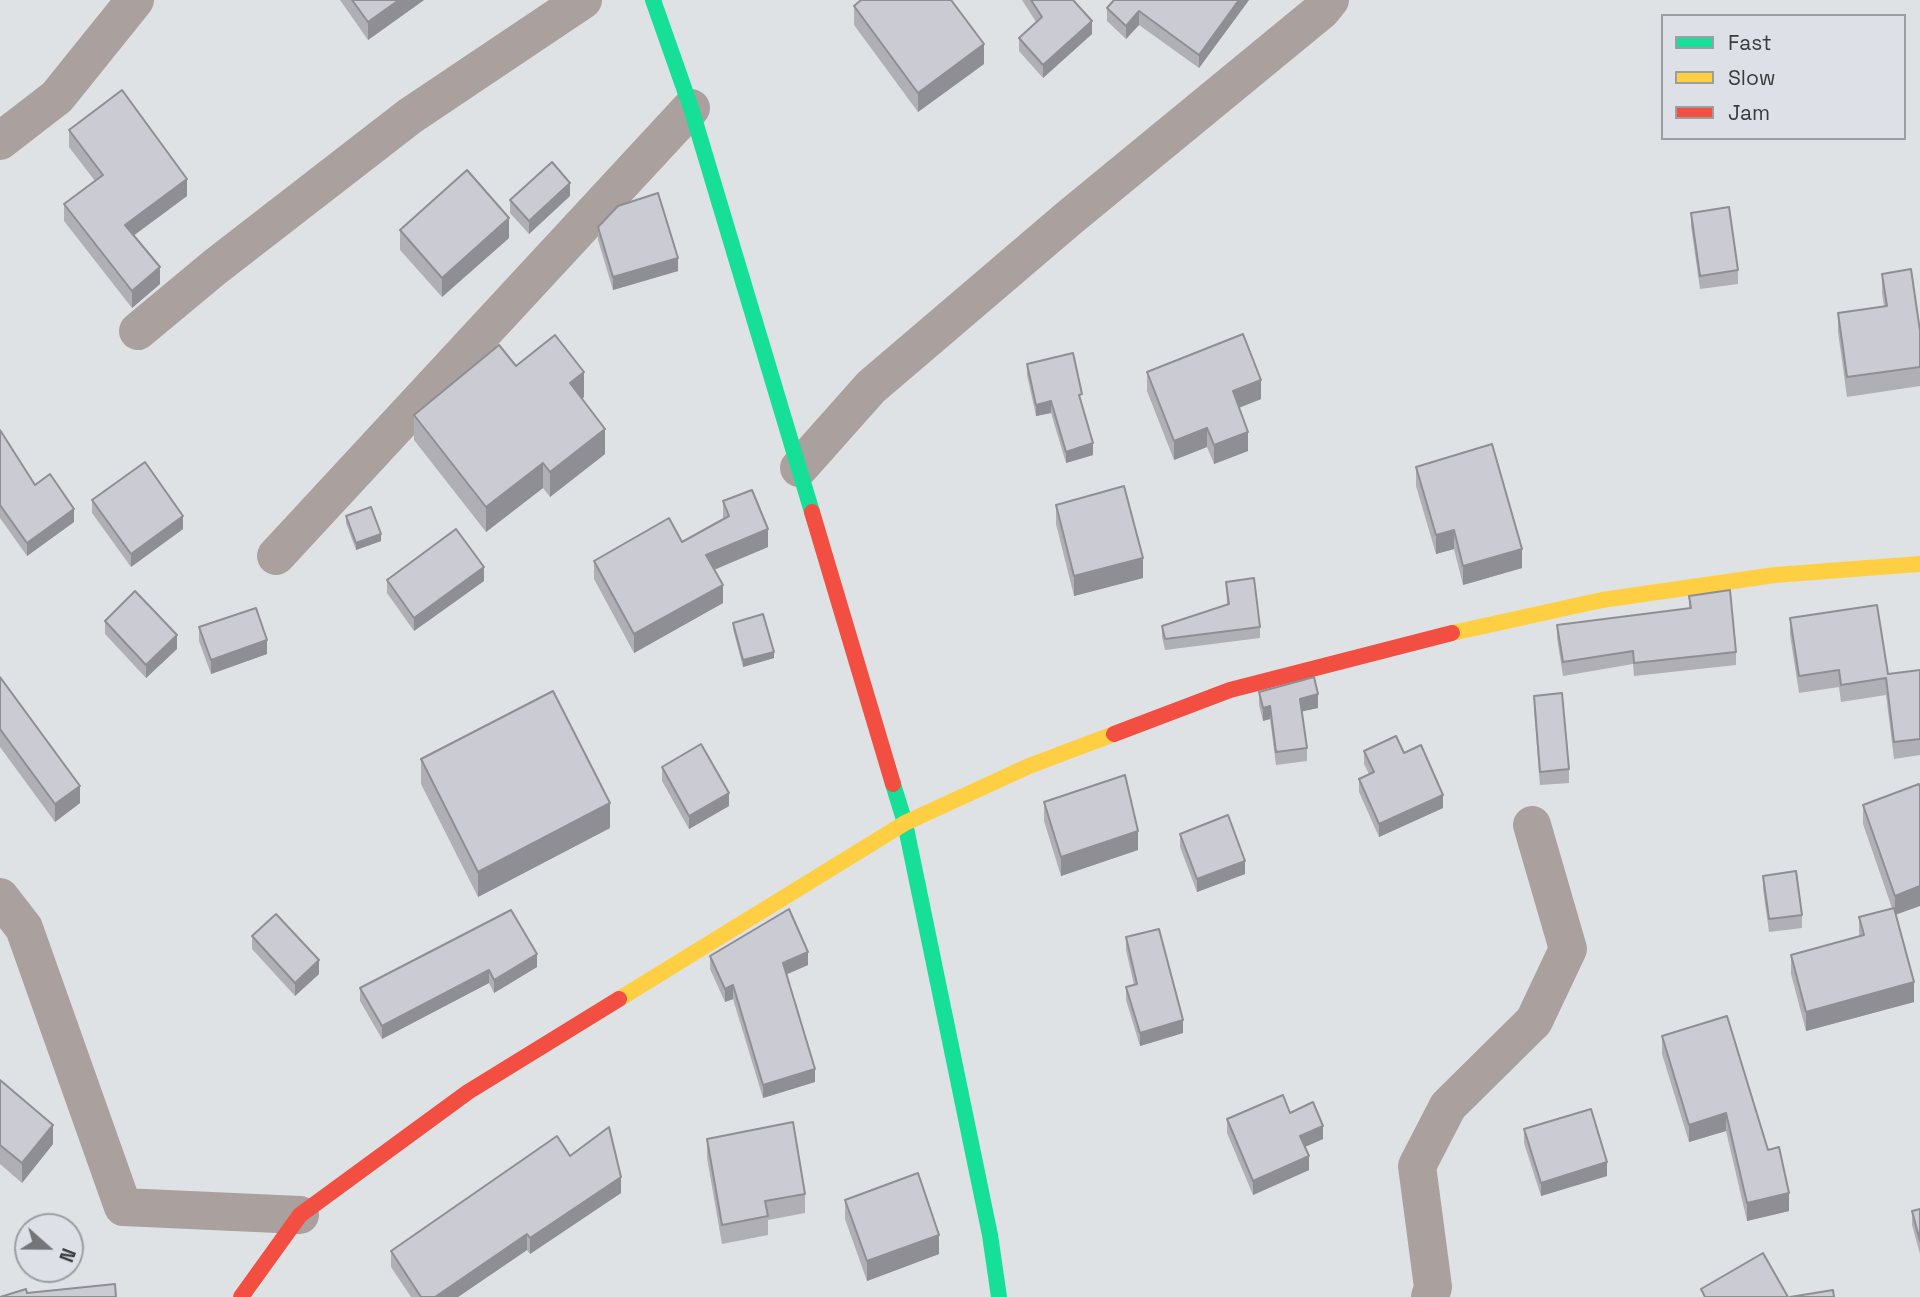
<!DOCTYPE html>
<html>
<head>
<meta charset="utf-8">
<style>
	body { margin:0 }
	#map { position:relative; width:1920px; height:1297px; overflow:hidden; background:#dfe2e5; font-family:"Space Grotesk",sans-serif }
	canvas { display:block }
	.legend { position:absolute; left:1661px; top:14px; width:245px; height:126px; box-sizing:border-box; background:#dde1e7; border:2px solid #9b9fa3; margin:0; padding:9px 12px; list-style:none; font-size:21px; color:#393b3d }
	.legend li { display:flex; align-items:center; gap:14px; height:35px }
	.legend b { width:35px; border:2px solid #9b9fa3 }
	.north { position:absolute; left:14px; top:1213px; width:70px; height:70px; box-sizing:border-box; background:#dde1e7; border:2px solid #9b9fa3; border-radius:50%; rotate:111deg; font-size:19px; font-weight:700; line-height:28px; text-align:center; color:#393b3d }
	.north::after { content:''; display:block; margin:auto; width:24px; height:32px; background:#737578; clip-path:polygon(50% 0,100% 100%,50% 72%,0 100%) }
</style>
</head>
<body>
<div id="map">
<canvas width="1920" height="1297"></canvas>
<ul class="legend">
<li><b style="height:9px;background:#16e098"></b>Fast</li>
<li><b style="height:9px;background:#ffcf43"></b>Slow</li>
<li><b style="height:9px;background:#f24e42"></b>Jam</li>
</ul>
<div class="north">N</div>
</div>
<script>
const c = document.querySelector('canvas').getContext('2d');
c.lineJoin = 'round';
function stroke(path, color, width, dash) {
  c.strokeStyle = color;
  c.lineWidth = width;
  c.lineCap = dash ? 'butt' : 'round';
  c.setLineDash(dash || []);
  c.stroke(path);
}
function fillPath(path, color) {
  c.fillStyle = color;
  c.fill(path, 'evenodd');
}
const street = new Path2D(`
	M 0,141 L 57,97 L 135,0
	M 138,331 L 215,267 L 410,116 L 583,0
	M 799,468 L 871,387 L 1069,218 L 1322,10 L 1330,0
	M 276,556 L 691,108
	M 0,897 L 24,928 L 123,1207 L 300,1215
	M 1430,1297 L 1433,1287 L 1417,1166 L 1448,1106 L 1534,1021 L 1568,949 L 1532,825`);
const fast = new Path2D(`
	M 653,0 L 691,108 L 812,512
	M 893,784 L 905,823 L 990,1235 L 999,1297`);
const slow = new Path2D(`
	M 1452,633 L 1602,600 L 1775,575 L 1920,564
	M 619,999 L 905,823 L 1029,766 L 1114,734`);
const jam = new Path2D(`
	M 812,512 L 893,784
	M 1114,734 L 1230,690 L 1452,633
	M 241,1297 L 300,1215 L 468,1092 L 619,999`);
const wall = new Path2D(`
	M 340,0 L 424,0 L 368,40 Z
	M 1022,0 L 1073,0 L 1092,34 L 1043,78 L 1019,51 L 1019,38 L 1036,22 Z
	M 1249,0 L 1199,68 L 1139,25 L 1126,39 L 1107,21 L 1107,8 Z
	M 854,6 L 984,64 L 918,112 L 854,25 Z
	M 69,130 L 187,196 L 134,235 L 160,284 L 132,308 L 64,221 L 64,204 L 95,181 L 69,147 Z
	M 570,196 L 529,234 L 510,213 L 510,200 Z
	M 1691,213 L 1738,270 L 1738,284 L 1700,289 L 1691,226 Z
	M 598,227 L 678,271 L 613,290 L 598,240 Z
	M 400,230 L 509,238 L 442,297 L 400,250 Z
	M 1882,274 L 1920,331 L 1920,386 L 1847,397 L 1838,332 L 1838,313 L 1884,306 L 1882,293 Z
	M 1027,364 L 1082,406 L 1093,455 L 1066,463 L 1051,413 L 1036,416 L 1027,375 Z
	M 516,366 L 584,397 L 582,398 L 605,454 L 550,497 L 543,488 L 486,532 L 414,440 L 414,415 Z
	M 1147,372 L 1261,399 L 1239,408 L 1248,451 L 1214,464 L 1207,447 L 1174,460 L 1147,391 Z
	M 0,430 L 35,485 L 74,522 L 27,556 L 0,518 Z
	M 1416,467 L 1522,568 L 1463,585 L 1454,549 L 1436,554 L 1416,486 Z
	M 92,500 L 183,529 L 131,567 L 92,513 Z
	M 723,501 L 768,547 L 714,570 L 723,603 L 634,653 L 594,579 L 594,561 L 682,542 L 723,519 Z
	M 1056,505 L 1143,578 L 1074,596 L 1056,524 Z
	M 346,516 L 381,541 L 356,550 L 346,523 Z
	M 387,580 L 484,581 L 414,631 L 387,593 Z
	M 1226,582 L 1260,627 L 1260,638 L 1165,650 L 1162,637 L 1162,626 L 1227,605 Z
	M 1689,596 L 1736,652 L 1736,665 L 1634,676 L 1633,664 L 1563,676 L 1557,638 L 1557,625 L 1689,608 Z
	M 1790,618 L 1888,674 L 1920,670 L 1920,755 L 1894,759 L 1886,695 L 1841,702 L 1839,687 L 1799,693 L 1790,635 Z
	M 105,621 L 177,649 L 146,678 L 105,634 Z
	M 733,623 L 774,658 L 743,667 L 733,629 Z
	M 199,627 L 267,654 L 211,674 L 199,641 Z
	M 0,677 L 80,803 L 55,822 L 0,747 Z
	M 1259,692 L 1318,708 L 1302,711 L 1307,748 L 1307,761 L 1276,765 L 1270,719 L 1263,721 L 1259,705 Z
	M 1534,696 L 1569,769 L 1569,783 L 1540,785 L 1534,709 Z
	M 1364,751 L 1404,753 L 1443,808 L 1379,837 L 1359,792 L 1359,779 L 1369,774 L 1364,764 Z
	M 421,759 L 610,828 L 478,897 L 421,784 Z
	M 662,767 L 729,806 L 689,829 L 662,781 Z
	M 1919,784 L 1896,914 L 1914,1002 L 1806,1031 L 1791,974 L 1791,955 L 1859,936 L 1859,917 L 1892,908 L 1863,824 L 1863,805 Z
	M 1044,802 L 1138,850 L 1061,876 L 1044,821 Z
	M 1180,834 L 1245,874 L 1197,892 L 1180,847 Z
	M 1763,876 L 1802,915 L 1802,928 L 1769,932 L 1763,889 Z
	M 511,910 L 537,967 L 494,993 L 489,983 L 382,1039 L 360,1001 L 360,988 Z
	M 252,936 L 319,974 L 295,996 L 252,949 Z
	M 1126,937 L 1183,1033 L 1140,1046 L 1126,1000 L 1126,987 L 1134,985 L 1126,950 Z
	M 710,956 L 808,965 L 786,974 L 815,1082 L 763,1098 L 733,999 L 725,1002 L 710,969 Z
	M 1662,1036 L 1768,1150 L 1789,1211 L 1747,1221 L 1726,1131 L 1689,1142 L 1662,1054 Z
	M 0,1080 L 53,1144 L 22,1183 L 0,1164 Z
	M 1290,1113 L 1323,1139 L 1305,1147 L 1309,1170 L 1253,1195 L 1227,1133 L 1227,1119 Z
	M 1524,1129 L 1607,1176 L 1541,1196 L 1524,1143 Z
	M 707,1139 L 805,1194 L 805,1213 L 768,1220 L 768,1235 L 722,1244 L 707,1158 Z
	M 621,1193 L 530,1254 L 527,1250 L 458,1297 L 411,1297 L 391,1267 L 391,1251 Z
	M 845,1200 L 939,1254 L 867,1281 L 845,1219 Z
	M 1920,1209 L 1920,1254 L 1912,1225 L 1912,1211 Z`);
const shadedWall = new Path2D(`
	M 399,0 L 424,0 L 368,40 L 368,22 Z
	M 1239,0 L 1249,0 L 1199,68 L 1199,55 Z
	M 1139,11 L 1139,25 L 1126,39 L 1126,26 Z
	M 1092,21 L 1092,34 L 1043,78 L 1043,65 Z
	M 984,44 L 984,64 L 918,112 L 918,93 Z
	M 187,179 L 187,196 L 125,242 L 125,225 Z
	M 570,183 L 570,196 L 529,234 L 529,221 Z
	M 509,218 L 509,238 L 442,297 L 442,278 Z
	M 678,258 L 678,271 L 613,290 L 613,277 Z
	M 160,267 L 160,284 L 132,308 L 132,291 Z
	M 584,372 L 584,397 L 570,408 L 570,383 Z
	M 1261,380 L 1261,399 L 1233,410 L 1233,391 Z
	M 1051,401 L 1051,413 L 1036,416 L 1036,405 Z
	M 1207,428 L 1207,447 L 1174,460 L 1174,441 Z
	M 605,429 L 605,454 L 550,497 L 550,472 Z
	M 1248,432 L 1248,451 L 1214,464 L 1214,445 Z
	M 1093,443 L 1093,455 L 1066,463 L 1066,452 Z
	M 543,463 L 543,488 L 486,532 L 486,507 Z
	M 74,509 L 74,522 L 27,556 L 27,543 Z
	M 183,516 L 183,529 L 131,567 L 131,554 Z
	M 768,529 L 768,547 L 706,573 L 706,555 Z
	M 1454,530 L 1454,549 L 1436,554 L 1436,535 Z
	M 381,534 L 381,541 L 356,550 L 356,543 Z
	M 1522,549 L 1522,568 L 1463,585 L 1463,566 Z
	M 1143,558 L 1143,578 L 1074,596 L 1074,576 Z
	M 484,567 L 484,581 L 414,631 L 414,618 Z
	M 723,585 L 723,603 L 634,653 L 634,634 Z
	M 177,635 L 177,649 L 146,678 L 146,665 Z
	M 267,640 L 267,654 L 211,674 L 211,660 Z
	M 774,652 L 774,658 L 743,667 L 743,660 Z
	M 1318,694 L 1318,708 L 1300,712 L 1300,699 Z
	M 1270,706 L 1270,719 L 1263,721 L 1263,708 Z
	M 80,786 L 80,803 L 55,822 L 55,804 Z
	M 729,793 L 729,806 L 689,829 L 689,816 Z
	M 1443,795 L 1443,808 L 1379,837 L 1379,824 Z
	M 610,803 L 610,828 L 478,897 L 478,872 Z
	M 1138,831 L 1138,850 L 1061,876 L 1061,857 Z
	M 1245,861 L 1245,874 L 1197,892 L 1197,879 Z
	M 1920,886 L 1920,906 L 1895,915 L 1895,896 Z
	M 808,952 L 808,965 L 783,976 L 783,963 Z
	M 537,954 L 537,967 L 494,993 L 494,980 Z
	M 319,960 L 319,974 L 295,996 L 295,983 Z
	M 489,970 L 489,983 L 382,1039 L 382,1026 Z
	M 1914,982 L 1914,1002 L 1806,1031 L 1806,1012 Z
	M 733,985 L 733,999 L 725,1002 L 725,989 Z
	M 1183,1020 L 1183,1033 L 1140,1046 L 1140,1033 Z
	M 815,1069 L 815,1082 L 763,1098 L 763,1085 Z
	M 1726,1113 L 1726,1131 L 1689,1142 L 1689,1125 Z
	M 53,1125 L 53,1144 L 22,1183 L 22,1163 Z
	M 1323,1126 L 1323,1139 L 1300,1149 L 1300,1136 Z
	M 1309,1156 L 1309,1170 L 1253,1195 L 1253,1181 Z
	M 1607,1162 L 1607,1176 L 1541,1196 L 1541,1183 Z
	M 621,1177 L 621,1193 L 530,1254 L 530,1238 Z
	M 1789,1193 L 1789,1211 L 1747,1221 L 1747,1203 Z
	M 527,1234 L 527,1250 L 458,1297 L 435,1297 Z
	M 939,1235 L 939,1254 L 867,1281 L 867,1261 Z`);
const building = new Path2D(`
	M 352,0 L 399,0 L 368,22 Z
	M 861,0 L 951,0 L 984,44 L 918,93 L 854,6 Z
	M 1031,0 L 1073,0 L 1092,21 L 1043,65 L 1019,38 L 1042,17 Z
	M 1114,0 L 1239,0 L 1199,55 L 1139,11 L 1126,26 L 1107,8 Z
	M 122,90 L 187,179 L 125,225 L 160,267 L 132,291 L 64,204 L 103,175 L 69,130 Z
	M 552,162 L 570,183 L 529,221 L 510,200 Z
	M 467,170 L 509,218 L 442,278 L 400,230 Z
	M 658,193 L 678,258 L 613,277 L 598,227 L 618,206 Z
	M 1729,207 L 1738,270 L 1700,276 L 1691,213 Z
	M 1911,269 L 1920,331 L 1920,367 L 1847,377 L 1838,313 L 1887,306 L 1882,274 Z
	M 1243,334 L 1261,380 L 1233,391 L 1248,432 L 1214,445 L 1207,428 L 1174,441 L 1147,372 Z
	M 555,335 L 584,372 L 570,383 L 605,429 L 550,472 L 543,463 L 486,507 L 414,415 L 499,345 L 516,366 Z
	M 1073,353 L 1082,394 L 1079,395 L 1093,443 L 1066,452 L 1051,401 L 1036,405 L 1027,364 Z
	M 0,430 L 35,485 L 50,474 L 74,509 L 27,543 L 0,505 Z
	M 1492,444 L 1522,549 L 1463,566 L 1454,530 L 1436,535 L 1416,467 Z
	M 145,462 L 183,516 L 131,554 L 92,500 Z
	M 1124,486 L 1143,558 L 1074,576 L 1056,505 Z
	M 752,490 L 768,529 L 706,555 L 723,585 L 634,634 L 594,561 L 669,518 L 682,542 L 729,516 L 723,501 Z
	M 371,507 L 381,534 L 356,543 L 346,516 Z
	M 456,529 L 484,567 L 414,618 L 387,580 Z
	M 1254,578 L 1260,627 L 1165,639 L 1162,626 L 1229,604 L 1226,582 Z
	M 1730,590 L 1736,652 L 1634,663 L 1633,651 L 1563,662 L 1557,625 L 1691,608 L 1689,596 Z
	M 135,591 L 177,635 L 146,665 L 105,621 Z
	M 1877,605 L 1888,674 L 1920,670 L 1920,739 L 1894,742 L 1886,678 L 1841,685 L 1839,670 L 1799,676 L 1790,618 Z
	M 256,608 L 267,640 L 211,660 L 199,627 Z
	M 763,614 L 774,652 L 743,660 L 733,623 Z
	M 0,677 L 80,786 L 55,804 L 0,729 Z
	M 1314,677 L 1318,694 L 1300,699 L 1307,748 L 1276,752 L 1270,706 L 1263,708 L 1259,692 Z
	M 553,691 L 610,803 L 478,872 L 421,759 Z
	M 1562,693 L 1569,769 L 1540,772 L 1534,696 Z
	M 1396,736 L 1404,753 L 1421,745 L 1443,795 L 1379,824 L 1359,779 L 1374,772 L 1364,751 Z
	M 701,744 L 729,793 L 689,816 L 662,767 Z
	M 1125,775 L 1138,831 L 1061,857 L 1044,802 Z
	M 1919,784 L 1920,787 L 1920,886 L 1895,896 L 1863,805 Z
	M 1228,815 L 1245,861 L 1197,879 L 1180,834 Z
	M 1796,871 L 1802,915 L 1769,919 L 1763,876 Z
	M 1894,908 L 1914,982 L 1806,1012 L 1791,955 L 1864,935 L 1859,917 Z
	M 789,909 L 808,952 L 783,963 L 815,1069 L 763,1085 L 733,985 L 725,989 L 710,956 Z
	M 511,910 L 537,954 L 494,980 L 489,970 L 382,1026 L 360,988 Z
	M 276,914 L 319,960 L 295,983 L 252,936 Z
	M 1159,929 L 1183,1020 L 1140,1033 L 1126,987 L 1137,984 L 1126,937 Z
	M 1727,1016 L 1768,1150 L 1779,1147 L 1789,1193 L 1747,1203 L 1726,1113 L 1689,1125 L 1662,1036 Z
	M 0,1080 L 53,1125 L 22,1163 L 0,1145 Z
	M 1283,1095 L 1290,1113 L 1313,1102 L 1323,1126 L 1300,1136 L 1309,1156 L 1253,1181 L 1227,1119 Z
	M 1591,1109 L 1607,1162 L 1541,1183 L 1524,1129 Z
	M 793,1122 L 805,1194 L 765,1201 L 768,1216 L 722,1225 L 707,1139 Z
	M 609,1127 L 621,1177 L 530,1238 L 527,1234 L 435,1297 L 421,1297 L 391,1251 L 557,1136 L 570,1156 Z
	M 918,1173 L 939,1235 L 867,1261 L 845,1200 Z
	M 1920,1209 L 1920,1241 L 1912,1211 Z
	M 1763,1253 L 1788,1297 L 1705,1297 L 1701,1289 Z
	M 115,1284 L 116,1297 L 0,1297 L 26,1289 L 27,1293 Z
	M 1833,1290 L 1834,1297 L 1790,1297 Z`);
stroke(street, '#aaa19e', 38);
stroke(fast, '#16e098', 16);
stroke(slow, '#ffcf43', 16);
stroke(jam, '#f24e42', 16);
fillPath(wall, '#afafb5');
fillPath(shadedWall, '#8e8e94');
fillPath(building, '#cbcbd3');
stroke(building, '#8e8e94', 2);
</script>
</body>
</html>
